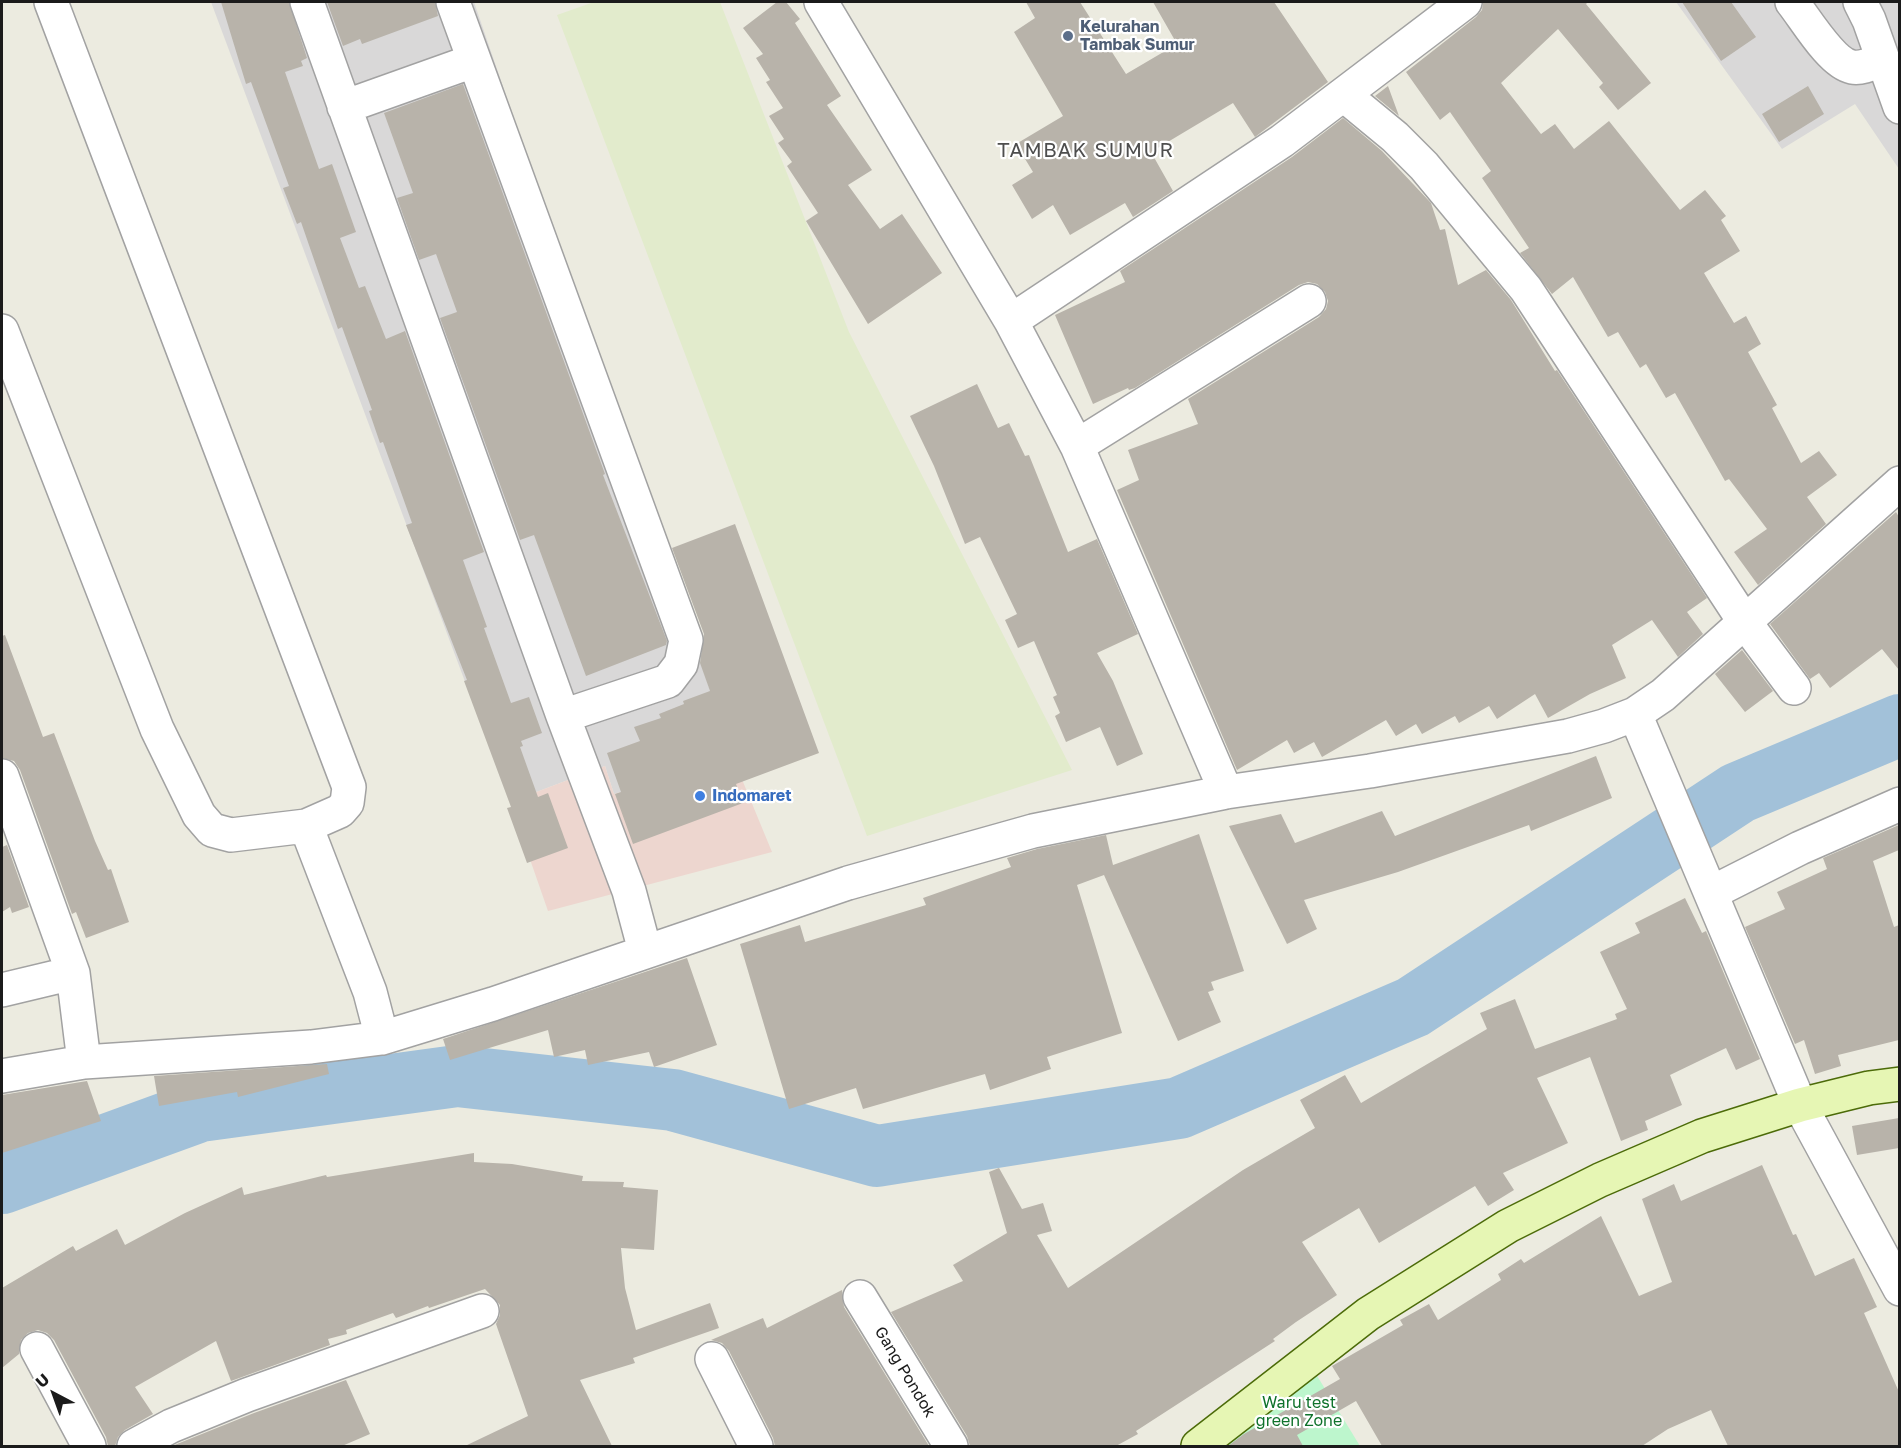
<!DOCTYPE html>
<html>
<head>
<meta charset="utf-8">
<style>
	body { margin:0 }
	#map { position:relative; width:1901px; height:1448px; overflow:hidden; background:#ecebe0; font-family:"Golos Text",sans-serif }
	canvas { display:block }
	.frame { position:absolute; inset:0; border:3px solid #1b1b1b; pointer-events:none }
	.north { position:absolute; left:24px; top:1364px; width:60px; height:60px; -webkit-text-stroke:4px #fff; paint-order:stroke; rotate:319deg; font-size:16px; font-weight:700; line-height:24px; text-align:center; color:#1b1b1b }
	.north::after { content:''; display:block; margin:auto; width:21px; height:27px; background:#1b1b1b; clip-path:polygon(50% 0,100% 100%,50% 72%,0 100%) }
</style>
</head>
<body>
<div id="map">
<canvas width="1901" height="1448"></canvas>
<div class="frame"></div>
<div class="north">U</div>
</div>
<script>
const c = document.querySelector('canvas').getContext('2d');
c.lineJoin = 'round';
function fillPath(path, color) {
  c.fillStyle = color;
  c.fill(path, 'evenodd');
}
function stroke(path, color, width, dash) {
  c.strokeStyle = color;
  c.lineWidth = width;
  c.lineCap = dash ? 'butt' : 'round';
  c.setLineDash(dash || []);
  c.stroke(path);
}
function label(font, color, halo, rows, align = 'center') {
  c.font = font + ' "Golos Text",sans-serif';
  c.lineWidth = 4.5;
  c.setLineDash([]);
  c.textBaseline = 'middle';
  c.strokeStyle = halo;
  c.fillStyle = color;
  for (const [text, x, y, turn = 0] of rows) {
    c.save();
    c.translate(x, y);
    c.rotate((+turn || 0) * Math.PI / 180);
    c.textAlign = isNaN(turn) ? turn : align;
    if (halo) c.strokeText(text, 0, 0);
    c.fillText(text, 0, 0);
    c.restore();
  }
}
const residential = new Path2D(`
	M 211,2 L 474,2 L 734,760 L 614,794 L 605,766 L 510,802 Z
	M 1676,2 L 1899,2 L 1899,169 L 1855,104 L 1782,149 Z`);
const commercial = new Path2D(`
	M 734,760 L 772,852 L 548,911 L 510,802 L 605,766 L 614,794 Z`);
const farmland = new Path2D(`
	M 594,2 L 720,2 L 849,332 L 1072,770 L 867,836 L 557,15 Z`);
const park = new Path2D(`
	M 1308,1361 L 1360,1446 L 1198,1446 Z`);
const river = new Path2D(`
	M 2,1183 L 200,1111 L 457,1076 L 673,1100 L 877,1156 L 1179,1108 L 1413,1007 L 1738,793 L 1900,725`);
const building = new Path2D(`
	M 221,2 L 289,2 L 307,58 L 301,61 L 303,66 L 285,72 L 319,169 L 332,164 L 356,232 L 340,238 L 359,288 L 365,286 L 386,339 L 405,331 L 484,552 L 463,560 L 487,627 L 484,628 L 511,703 L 529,697 L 542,733 L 521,741 L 523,746 L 520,747 L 538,797 L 548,793 L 568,848 L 527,863 L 507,808 L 511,807 L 464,681 L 467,680 L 406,525 L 412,523 L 383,442 L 380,443 L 369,411 L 372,410 L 342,327 L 338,329 L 301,222 L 297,224 L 283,188 L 289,186 L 251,82 L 246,84 Z
	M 327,2 L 435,2 L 438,16 L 362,44 L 360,39 L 343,46 Z
	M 777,2 L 786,2 L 800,19 L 795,23 L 841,96 L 827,105 L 872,170 L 848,185 L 880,229 L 902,214 L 942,273 L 868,324 L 806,221 L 818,213 L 787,166 L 792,162 L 778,143 L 784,139 L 769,116 L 783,108 L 766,82 L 770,80 L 756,58 L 763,54 L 743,28 Z
	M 1026,2 L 1080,2 L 1126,74 L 1177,44 L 1153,2 L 1274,2 L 1328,82 L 1255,137 L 1233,103 L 1151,152 L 1173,191 L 1133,217 L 1125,203 L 1070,235 L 1053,205 L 1032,219 L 1012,185 L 1033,172 L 1016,144 L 1063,116 L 1014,32 L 1035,18 Z
	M 1483,2 L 1588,2 L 1586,4 L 1651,83 L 1618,110 L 1599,87 L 1603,83 L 1558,29 L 1501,83 L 1541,134 L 1555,124 L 1574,149 L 1609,121 L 1680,210 L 1705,190 L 1726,216 L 1721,220 L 1740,251 L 1704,273 L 1734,323 L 1746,316 L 1761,344 L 1748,352 L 1777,405 L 1772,408 L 1801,463 L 1819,451 L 1837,475 L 1807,497 L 1826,524 L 1758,585 L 1734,552 L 1767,529 L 1729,479 L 1725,481 L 1675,393 L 1666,398 L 1646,364 L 1640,368 L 1618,332 L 1608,337 L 1573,277 L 1552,294 L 1520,253 L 1529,248 L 1482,178 L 1491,171 L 1450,112 L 1440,120 L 1406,72 L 1476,17 L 1482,10 Z
	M 1682,2 L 1731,2 L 1756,37 L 1721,61 Z
	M 463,84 L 605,474 L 603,475 L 667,641 L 666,645 L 586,676 L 534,535 L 520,540 L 440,318 L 457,312 L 436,254 L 419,260 L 397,198 L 413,193 L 384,113 Z
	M 1388,86 L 1399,116 L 1375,96 Z
	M 1808,86 L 1824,114 L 1779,142 L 1762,114 Z
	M 1343,118 L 1382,151 L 1431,203 L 1440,230 L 1445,229 L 1458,285 L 1486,270 L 1511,300 L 1555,371 L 1557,370 L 1707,598 L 1687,612 L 1703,634 L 1678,657 L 1652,620 L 1612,645 L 1626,678 L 1590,694 L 1548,718 L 1535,694 L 1497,719 L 1489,706 L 1459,723 L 1455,716 L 1422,734 L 1416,724 L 1396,736 L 1386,720 L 1322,757 L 1314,742 L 1294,753 L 1287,740 L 1237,770 L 1117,490 L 1139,480 L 1128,450 L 1198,424 L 1188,399 L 1319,317 L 1326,309 L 1328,301 L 1325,292 L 1317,284 L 1308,282 L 1299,285 L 1135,388 L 1129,390 L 1128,388 L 1093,404 L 1055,315 L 1125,282 L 1120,271 L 1292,157 Z
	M 977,384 L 998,428 L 1009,423 L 1025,456 L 1029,455 L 1068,552 L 1097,539 L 1138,634 L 1097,653 L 1113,681 L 1143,754 L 1117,766 L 1100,727 L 1066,742 L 1055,716 L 1060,713 L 1053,697 L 1057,695 L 1034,641 L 1018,648 L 1005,620 L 1017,614 L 980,537 L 965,544 L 934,466 L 910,416 Z
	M 1896,512 L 1899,517 L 1899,670 L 1882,649 L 1830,688 L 1819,673 L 1810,679 L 1770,624 Z
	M 735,524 L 819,753 L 736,784 L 743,803 L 633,844 L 615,794 L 621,792 L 607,753 L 640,741 L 634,727 L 661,718 L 659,714 L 684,704 L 683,701 L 710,691 L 700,663 L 704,634 L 672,548 Z
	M 5,635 L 43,737 L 54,733 L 95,841 L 108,870 L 111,869 L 129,922 L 86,938 L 76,912 L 72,914 L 20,770 L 14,761 L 2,758 L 2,636 Z
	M 1742,650 L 1773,691 L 1745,712 L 1715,674 Z
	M 1596,756 L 1612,798 L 1531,831 L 1529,825 L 1398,872 L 1304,900 L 1317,929 L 1287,944 L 1229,826 L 1281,814 L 1295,843 L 1382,811 L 1395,836 Z
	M 1899,825 L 1899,850 L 1873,861 L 1894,927 L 1899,925 L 1899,1040 L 1838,1055 L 1841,1066 L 1815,1074 L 1804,1040 L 1795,1044 L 1745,927 L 1785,909 L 1777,892 L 1827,869 L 1823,858 Z
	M 1199,834 L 1244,971 L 1211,982 L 1214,990 L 1208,992 L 1221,1022 L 1178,1041 L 1104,875 L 1077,885 L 1122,1033 L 1047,1057 L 1051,1069 L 990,1090 L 985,1074 L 863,1109 L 856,1088 L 789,1109 L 740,944 L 800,925 L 805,942 L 926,905 L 923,898 L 1011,867 L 1007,858 L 1037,849 L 1106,835 L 1113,865 Z
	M 7,845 L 29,907 L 12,913 L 10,907 L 2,912 L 2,847 Z
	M 1685,898 L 1702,933 L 1706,931 L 1760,1059 L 1736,1070 L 1726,1048 L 1670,1075 L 1682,1105 L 1645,1121 L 1648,1130 L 1621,1141 L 1590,1057 L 1537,1078 L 1568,1143 L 1503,1173 L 1514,1190 L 1488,1206 L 1475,1186 L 1379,1243 L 1359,1208 L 1302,1242 L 1337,1295 L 1296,1322 L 1273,1339 L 1275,1341 L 1136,1431 L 1138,1434 L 1116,1446 L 970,1446 L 967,1436 L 891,1312 L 963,1281 L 953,1265 L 1007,1233 L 989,1172 L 999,1168 L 1022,1209 L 1043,1203 L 1052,1231 L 1037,1235 L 1068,1288 L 1243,1170 L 1315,1128 L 1300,1100 L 1345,1075 L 1361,1103 L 1487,1029 L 1480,1013 L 1515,999 L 1535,1049 L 1617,1019 L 1615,1014 L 1627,1009 L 1600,952 L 1640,933 L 1635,923 Z
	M 687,958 L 717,1045 L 654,1067 L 649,1052 L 588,1065 L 585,1050 L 554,1057 L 548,1030 L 450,1060 L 443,1039 Z
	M 327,1064 L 329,1074 L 238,1097 L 237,1092 L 159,1106 L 154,1076 Z
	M 87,1081 L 101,1121 L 2,1153 L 2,1095 Z
	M 1899,1118 L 1899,1148 L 1857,1155 L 1852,1126 Z
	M 474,1153 L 474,1162 L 512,1164 L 583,1176 L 582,1181 L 624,1182 L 623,1187 L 658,1190 L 654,1250 L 621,1248 L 625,1288 L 636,1330 L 710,1303 L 719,1328 L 633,1358 L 635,1363 L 580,1380 L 612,1446 L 465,1446 L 528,1416 L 496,1324 L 500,1315 L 500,1305 L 485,1289 L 429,1308 L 428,1306 L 396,1318 L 393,1313 L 346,1330 L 347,1334 L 328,1339 L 330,1345 L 231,1381 L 216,1341 L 135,1387 L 153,1414 L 125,1430 L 118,1437 L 115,1446 L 108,1446 L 106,1437 L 54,1340 L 47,1333 L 38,1330 L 28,1333 L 21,1340 L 19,1354 L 2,1368 L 2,1288 L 73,1246 L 76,1251 L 117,1229 L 125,1245 L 185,1213 L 242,1187 L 244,1195 L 326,1175 L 327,1177 Z
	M 1762,1165 L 1793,1235 L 1796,1234 L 1815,1276 L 1854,1258 L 1877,1307 L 1864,1313 L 1899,1392 L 1899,1446 L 1728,1446 L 1711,1410 L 1668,1429 L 1642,1446 L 1382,1446 L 1356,1401 L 1297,1435 L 1303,1446 L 1228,1446 L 1244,1434 L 1340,1379 L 1332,1366 L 1403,1325 L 1400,1320 L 1429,1304 L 1438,1320 L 1501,1280 L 1498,1274 L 1521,1259 L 1524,1263 L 1601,1216 L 1639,1296 L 1672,1282 L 1642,1199 L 1674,1184 L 1681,1201 Z
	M 842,1290 L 844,1307 L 929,1446 L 775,1446 L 773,1438 L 729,1351 L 722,1343 L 711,1340 L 763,1318 L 767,1328 Z
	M 346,1380 L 370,1434 L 342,1446 L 172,1446 L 254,1413 Z`);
const street = new Path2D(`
	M 307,2 L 563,716 L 629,891 L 645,951
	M 453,2 L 686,640 L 681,664 L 668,681 L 563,716
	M 821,2 L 1011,321 L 1077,446 L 1226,792
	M 1792,2 C 1805,18 1831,63 1852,67 C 1862,69 1873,63 1883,59
	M 1860,2 L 1869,20 L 1900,107
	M 1344,95 L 1395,137 L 1424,166 L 1526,289 L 1744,621 L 1794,688
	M 344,107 L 473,61
	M 1011,321 L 1282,141 L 1465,2
	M 2,331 L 157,729 L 199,815 L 212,830 L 231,835 L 306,826 L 340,811 L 347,803 L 349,787 L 51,2
	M 1077,446 L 1309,301
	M 1635,714 L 1800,1105 L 1900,1289
	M 2,776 L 73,973 L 84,1062
	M 306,826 L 370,992 L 382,1038
	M 1711,893 L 1800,848 L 1900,804
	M 2,990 L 73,973
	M 2,1076 L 84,1062 L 311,1047 L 382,1038 L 493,1004 L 848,883 L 1033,831 L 1226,792 L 1370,771 L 1568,736 L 1604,726 L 1635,714 L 1663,695 L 1900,483
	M 860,1297 L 951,1446
	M 37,1349 L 89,1446
	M 712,1359 L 756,1446
	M 134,1446 L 171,1426 L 247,1395 L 482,1311`);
const secondary = new Path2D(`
	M 1198,1446 L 1368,1314 L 1508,1226 L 1600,1180 L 1702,1136 L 1800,1105 L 1869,1088 L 1900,1084`);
const markers = [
	[1068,36,6,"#5c6f8a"],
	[700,796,6,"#3f7fe0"]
];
const serviceNames = [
	["Kelurahan",1080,27],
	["Tambak Sumur",1080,45]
];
const shopNames = [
	["Indomaret",712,796]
];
const streetNames = [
	["Gang Pondok",905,1372,59]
];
const parkNames = [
	["Waru test",1299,1403],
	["green Zone",1299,1421]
];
const quarterNames = [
	["TAMBAK SUMUR",1086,151]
];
fillPath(residential, '#d9d8d8');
fillPath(commercial, '#edd6cf');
fillPath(farmland, '#e2ebcc');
fillPath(park, '#bdf6cd');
stroke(river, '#a2c1d9', 62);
fillPath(building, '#b8b3aa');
stroke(street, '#a2a2a2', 36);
stroke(secondary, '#4c6b09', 36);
stroke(street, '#fff', 33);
stroke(secondary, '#e6f6b4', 33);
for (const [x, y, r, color] of markers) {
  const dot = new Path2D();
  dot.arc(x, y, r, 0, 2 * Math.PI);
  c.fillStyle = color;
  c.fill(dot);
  stroke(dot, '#fff', 2);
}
label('bold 16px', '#4e5e75', '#fff', serviceNames, 'left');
label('bold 16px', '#366cbe', '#fff', shopNames, 'left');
label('16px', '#1b1b1b', '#fff', streetNames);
label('16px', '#0f722b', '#fff', parkNames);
c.letterSpacing = '1.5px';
label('20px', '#4e4e4e', '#fff', quarterNames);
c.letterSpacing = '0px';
</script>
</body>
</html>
